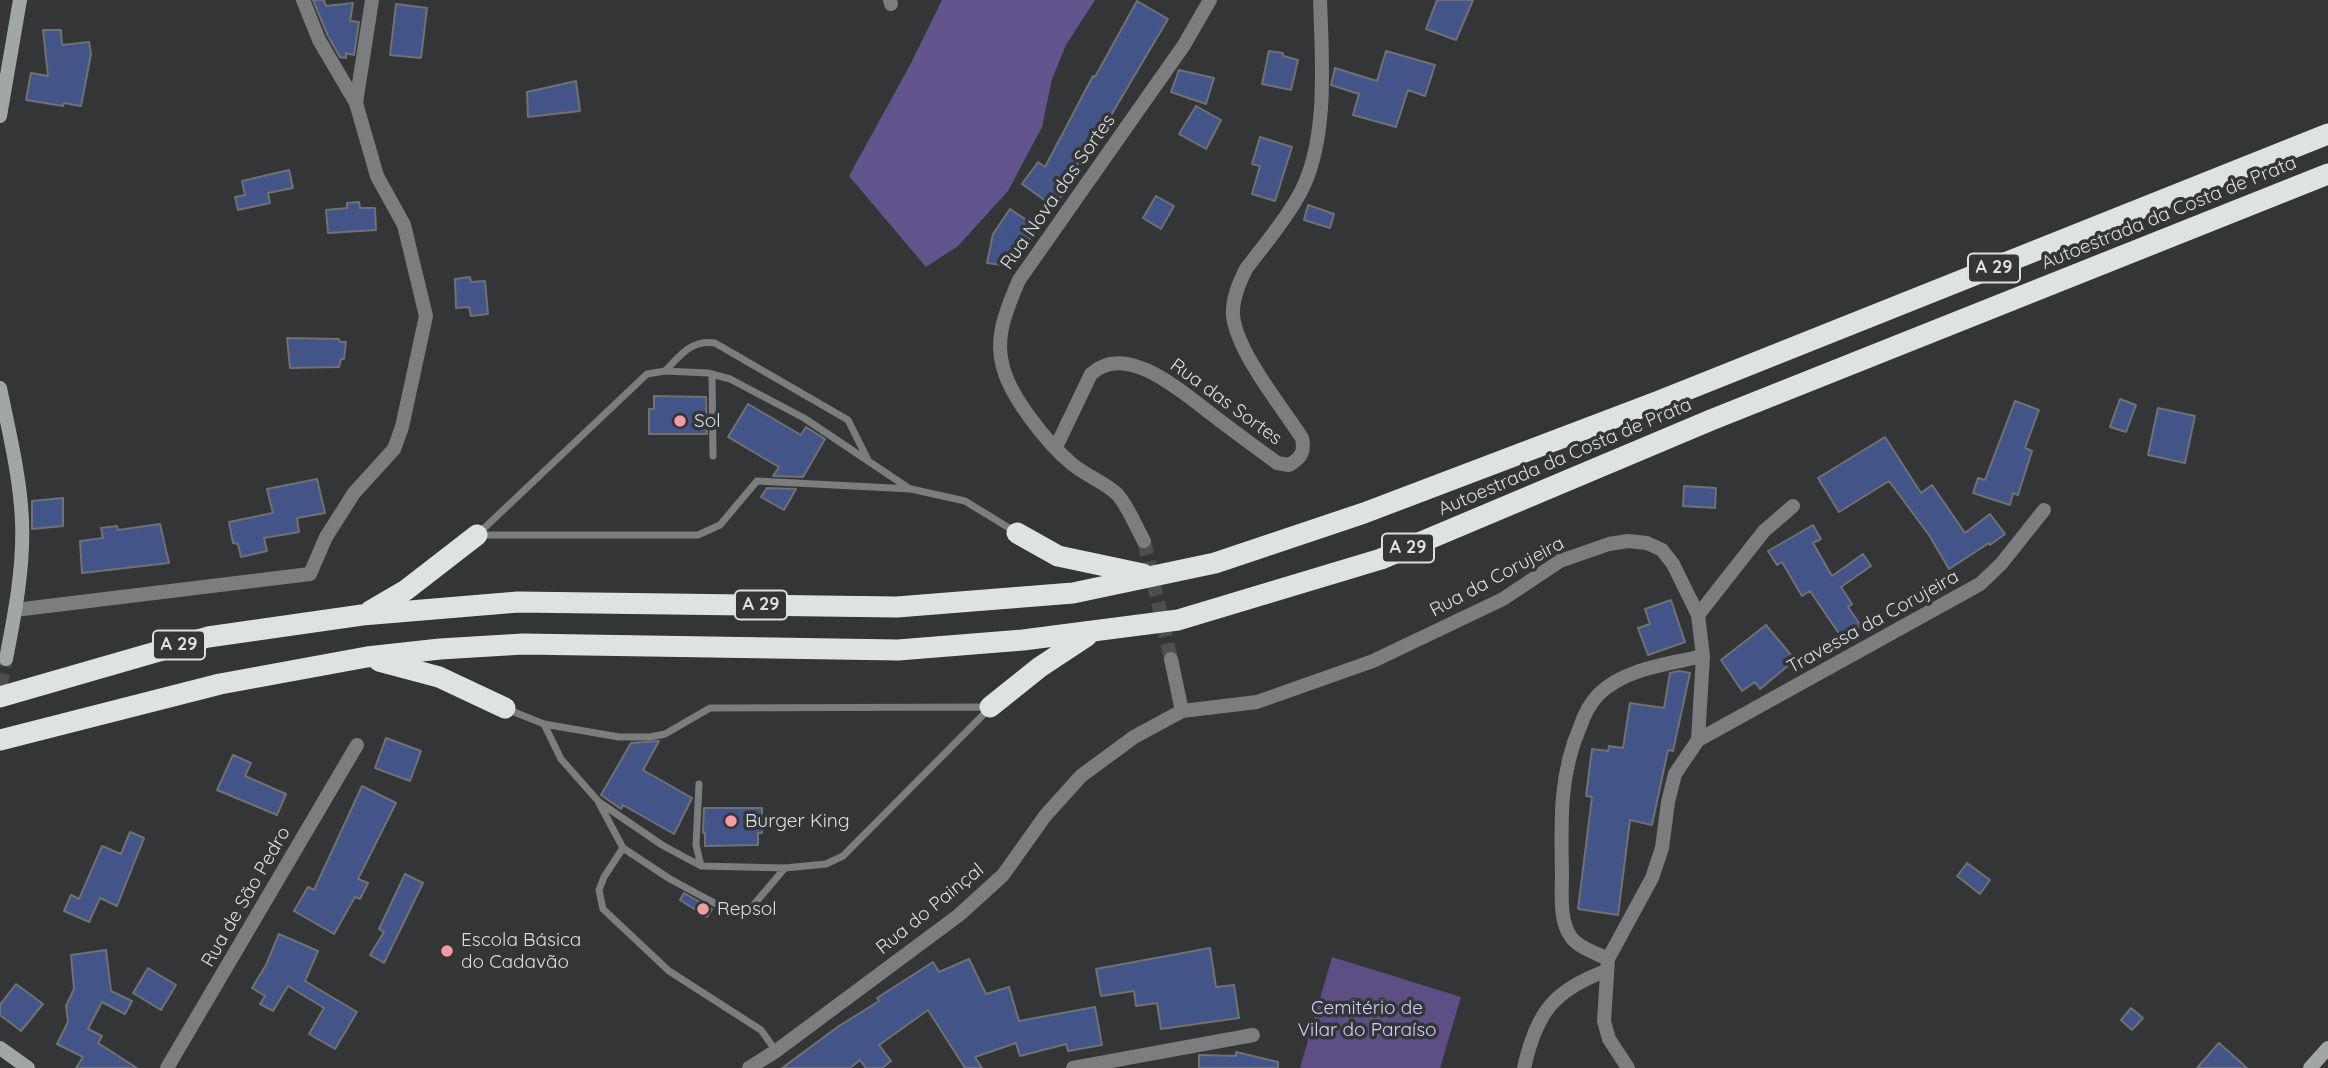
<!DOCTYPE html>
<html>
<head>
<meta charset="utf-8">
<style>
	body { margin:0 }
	canvas { display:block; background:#333537 }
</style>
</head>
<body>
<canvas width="2328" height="1068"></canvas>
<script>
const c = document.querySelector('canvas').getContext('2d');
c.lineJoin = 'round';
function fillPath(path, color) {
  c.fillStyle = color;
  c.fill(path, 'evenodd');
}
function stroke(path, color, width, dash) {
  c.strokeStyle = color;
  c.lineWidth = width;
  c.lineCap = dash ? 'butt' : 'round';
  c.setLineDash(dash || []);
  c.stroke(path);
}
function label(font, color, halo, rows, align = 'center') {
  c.font = font + ' Quicksand,sans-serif';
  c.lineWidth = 7;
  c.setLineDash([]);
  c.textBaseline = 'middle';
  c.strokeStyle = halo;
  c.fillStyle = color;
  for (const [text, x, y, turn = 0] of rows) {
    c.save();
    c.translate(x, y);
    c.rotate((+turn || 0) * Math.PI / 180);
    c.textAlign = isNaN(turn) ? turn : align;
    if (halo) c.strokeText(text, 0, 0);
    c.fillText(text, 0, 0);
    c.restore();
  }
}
const green = new Path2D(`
	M 1332,957 L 1461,997 L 1440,1068 L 1300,1068 Z`);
const forest = new Path2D(`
	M 942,0 L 1095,0 L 1066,45 L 1052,79 L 1042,127 L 1008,191 L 958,246 L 926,267 L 849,176 L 910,65 Z`);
const building = new Path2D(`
	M 313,0 L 324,0 L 326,6 L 353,3 L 350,21 L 359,22 L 354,55 L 346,53 L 346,58 L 340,57 L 328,36 Z
	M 1437,0 L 1473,0 L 1456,40 L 1426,29 Z
	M 1137,1 L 1168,19 L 1107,122 L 1102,120 L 1068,183 L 1070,184 L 1056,204 L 1050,204 L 1022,184 L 1038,162 L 1045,167 L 1093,76 L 1095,77 Z
	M 396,4 L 427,8 L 421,58 L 390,55 Z
	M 43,30 L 61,30 L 62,45 L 89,42 L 91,54 L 81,106 L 64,103 L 63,106 L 26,100 L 31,73 L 48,76 Z
	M 1269,51 L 1283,53 L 1283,56 L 1298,60 L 1291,90 L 1262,84 Z
	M 1386,51 L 1435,65 L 1425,96 L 1408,90 L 1396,127 L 1353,115 L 1359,94 L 1331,85 L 1335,68 L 1377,81 Z
	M 1179,70 L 1214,78 L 1206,104 L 1171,92 Z
	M 576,81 L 580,111 L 528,117 L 527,92 Z
	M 1196,106 L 1221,120 L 1206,149 L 1179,134 Z
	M 1260,137 L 1292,147 L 1275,201 L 1252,194 L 1260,166 L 1252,164 Z
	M 289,170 L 293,188 L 268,193 L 270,203 L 238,210 L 235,197 L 245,195 L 242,181 Z
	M 1156,196 L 1174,206 L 1161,229 L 1143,218 Z
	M 359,202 L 360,208 L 375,208 L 376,230 L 328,233 L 326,210 L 347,208 L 347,203 Z
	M 1308,205 L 1334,214 L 1330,228 L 1304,220 Z
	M 1010,209 L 1037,227 L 1023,249 L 1017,247 L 1012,260 L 1004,259 L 1003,265 L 987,263 L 993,234 Z
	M 470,277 L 471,282 L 485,281 L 488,314 L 471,316 L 469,307 L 456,308 L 455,279 Z
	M 287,338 L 339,339 L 340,342 L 346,342 L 344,359 L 341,359 L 339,367 L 290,368 Z
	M 654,396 L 706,397 L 707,434 L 649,434 L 649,409 L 654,409 Z
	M 2120,399 L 2136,405 L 2126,432 L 2110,427 Z
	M 2015,401 L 2039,410 L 2025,448 L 2032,451 L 2018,495 L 2013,493 L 2010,505 L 1973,493 L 1978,478 L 1985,480 Z
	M 748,404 L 801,435 L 806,427 L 825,439 L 803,477 L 773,476 L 779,467 L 728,437 Z
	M 2158,408 L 2195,416 L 2185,463 L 2148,455 Z
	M 1885,437 L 1921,493 L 1932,485 L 1965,533 L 1990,514 L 2005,534 L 1990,545 L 1989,543 L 1949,569 L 1929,535 L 1889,481 L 1839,512 L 1818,478 Z
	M 317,479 L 325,513 L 297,518 L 299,532 L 264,538 L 267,551 L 241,557 L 238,544 L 233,543 L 229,522 L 273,513 L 267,489 Z
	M 1684,486 L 1716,488 L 1715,508 L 1683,506 Z
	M 767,488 L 796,489 L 784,510 L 761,497 Z
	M 63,498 L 63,526 L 32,529 L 32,501 Z
	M 160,524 L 169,563 L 82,573 L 80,541 L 103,538 L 101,528 L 117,526 L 118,530 Z
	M 1813,525 L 1821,539 L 1813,543 L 1832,576 L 1863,554 L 1871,566 L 1841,587 L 1852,604 L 1848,607 L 1861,626 L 1842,638 L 1810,591 L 1802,596 L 1782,562 L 1777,565 L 1768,551 Z
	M 1671,600 L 1685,642 L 1648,655 L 1638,628 L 1650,624 L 1645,609 Z
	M 1766,625 L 1795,660 L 1760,689 L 1755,682 L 1742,691 L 1721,660 Z
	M 1679,671 L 1690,673 L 1673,751 L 1668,750 L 1652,825 L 1630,820 L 1618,915 L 1578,909 L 1592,797 L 1586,796 L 1592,749 L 1608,751 L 1609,746 L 1623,748 L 1630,703 L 1664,708 L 1670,673 Z
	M 386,738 L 421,751 L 410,781 L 375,768 Z
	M 659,741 L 643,770 L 692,798 L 674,834 L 623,805 L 621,809 L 601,795 L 631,743 Z
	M 233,755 L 251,763 L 245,776 L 286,794 L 277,815 L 217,790 Z
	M 362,786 L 396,803 L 358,879 L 368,883 L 360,899 L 355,897 L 334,934 L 294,911 L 308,887 L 314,890 Z
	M 704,808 L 762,808 L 762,833 L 758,833 L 758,845 L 705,846 L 705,833 L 703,833 Z
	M 130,832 L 144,838 L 117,906 L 100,898 L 89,922 L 64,911 L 71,895 L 79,899 L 102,846 L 121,854 Z
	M 1967,863 L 1990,880 L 1980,894 L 1957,876 Z
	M 405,874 L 423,883 L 384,963 L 370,955 L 384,932 L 379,929 Z
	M 684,893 L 712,909 L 707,917 L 680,900 Z
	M 279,934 L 318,951 L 305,981 L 357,1012 L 335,1049 L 309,1034 L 324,1008 L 288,986 L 273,1011 L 260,1004 L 265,996 L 252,988 L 266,965 Z
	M 1210,948 L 1216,987 L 1234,985 L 1239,1018 L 1161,1029 L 1157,1003 L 1136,1006 L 1134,991 L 1101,996 L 1096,969 Z
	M 106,950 L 111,991 L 132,1001 L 125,1014 L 102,1002 L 88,1029 L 102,1036 L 98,1043 L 137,1068 L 76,1068 L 83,1057 L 57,1044 L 68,1022 L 66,1006 L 74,989 L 71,955 Z
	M 969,959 L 986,994 L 1009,987 L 1019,1021 L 1095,1007 L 1102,1045 L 1068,1051 L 1066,1044 L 1020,1056 L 1016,1043 L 975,1057 L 982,1068 L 965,1068 L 928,1010 L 879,1045 L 891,1061 L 882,1068 L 866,1068 L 860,1060 L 850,1068 L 782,1068 L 839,1026 L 879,1001 L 877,998 L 933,962 L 939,972 Z
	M 148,968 L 176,985 L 161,1010 L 133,993 Z
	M 16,984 L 43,1004 L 21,1031 L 0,1015 L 0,1005 Z
	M 2131,1008 L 2143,1018 L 2132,1030 L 2121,1020 Z
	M 2219,1043 L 2247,1068 L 2197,1068 Z
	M 1236,1052 L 1278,1062 L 1278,1068 L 1199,1068 L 1199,1055 L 1236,1056 Z`);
const streetTunnel = new Path2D(`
	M 1144,541 L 1171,659`);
const secondaryTunnel = new Path2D(`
	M 0,687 L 6,659`);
const lane = new Path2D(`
	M 665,371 C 680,356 691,339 715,343 L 848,420 L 868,460
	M 712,375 L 713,456
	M 479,533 L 647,374 L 665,371 L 708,373 L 730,379 L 804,418 L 910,489
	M 478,535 L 698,535 L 720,525 L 757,481 L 911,489 L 965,501 L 1014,531
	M 509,710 L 544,724 L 619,737 L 650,737 L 665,734 L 710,708 L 986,707
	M 544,724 L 561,759 L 599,802 L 662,845 L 701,866 L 785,868 L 826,864 L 843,856 L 988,710
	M 699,784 L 696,845 L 701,866
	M 599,803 L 623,848 L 670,879 L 731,912 L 750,909 L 785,868
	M 623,848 L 604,877 L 599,890 L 603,909 L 669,971 L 761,1030 L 776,1051`);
const street = new Path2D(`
	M 890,0 L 891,4
	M 356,103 L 372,0
	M 1056,447 L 1091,374 C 1126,341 1182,392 1210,413 C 1232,430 1254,446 1277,463 L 1289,465 C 1301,458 1305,452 1302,438 C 1282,407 1236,351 1233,315 C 1232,299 1239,283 1246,269 C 1264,245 1285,221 1299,195 C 1329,142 1322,59 1320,0
	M 1144,541 C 1136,527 1128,506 1117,494 C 1104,482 1085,475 1072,464 C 1048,444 1008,395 1002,363 C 995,335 1008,306 1019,280 L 1184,45 L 1210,0
	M 15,610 L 310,574 L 326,537 L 354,493 L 394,449 L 402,427 L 426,316 L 404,225 L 377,176 L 356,103 L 319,40 L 303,0
	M 1698,615 L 1764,531 L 1793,506
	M 1171,659 L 1182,711
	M 1698,740 L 1980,584 L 2001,564 L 2044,510
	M 1608,959 C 1596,953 1579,948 1571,937 C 1559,921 1562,893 1562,874 C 1561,823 1559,775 1580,727 C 1584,715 1590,703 1599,694 C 1625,668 1669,664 1703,656
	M 167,1068 L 357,745
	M 749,1068 L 776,1051 L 959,915 L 1003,875 L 1045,816 L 1081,776 L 1134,737 L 1182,711 L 1257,702 L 1373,661 L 1503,599 L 1560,561 L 1609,544 L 1628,541 L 1647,543 L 1662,550 L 1673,564 L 1698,615 L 1703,656 L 1698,740 L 1675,774 L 1668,802 L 1662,848 L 1652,878 L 1608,959 L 1604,1021 L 1609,1039 L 1628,1068
	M 1073,1068 L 1253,1035
	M 1524,1068 C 1536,1014 1553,990 1606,971`);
const secondary = new Path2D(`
	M 0,116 L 20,0
	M 0,388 C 9,432 20,476 22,520 C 24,567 15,613 6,659
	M 0,1048 L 28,1068
	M 2310,1068 L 2328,1048`);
const highway = new Path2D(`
	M 1017,533 L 1058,556 L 1143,574
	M 370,611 L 406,590 L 477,535
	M 379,661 L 439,677 L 505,708
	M 0,697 L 208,637 L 362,615 L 518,602 L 897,607 L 1073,593 L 1215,563 L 1364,513 L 1659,401 L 2328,134
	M 990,707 L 1040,667 L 1087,636
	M 0,740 L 220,684 L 367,657 L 440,649 L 523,644 L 898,650 L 1023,640 L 1178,620 L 1381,559 L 1711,420 L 2328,174`);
const markers = [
	[680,421,7,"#f49aa4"],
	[731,821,7,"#f49aa4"],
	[703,909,7,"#f49aa4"],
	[447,951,7,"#f49aa4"]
];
const shields = [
	[1994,268,52],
	[1408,548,52],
	[761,605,52],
	[179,645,52]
];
const shieldNames = [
	["A 29",1994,268],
	["A 29",1408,548],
	["A 29",761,605],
	["A 29",179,645]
];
const streetNames = [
	["Rua Nova das Sortes",1058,192,-55],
	["Autoestrada da Costa de Prata",2169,213,-22],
	["Rua das Sortes",1226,402,36],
	["Autoestrada da Costa de Prata",1565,457,-23],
	["Rua da Corujeira",1497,577,-28],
	["Travessa da Corujeira",1873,622,-29],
	["Rua de São Pedro",246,897,-60],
	["Rua do Painçal",930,909,-39]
];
const poiNames = [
	["Sol",694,421],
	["Burger King",745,821],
	["Repsol",717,909],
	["Escola Básica",461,940],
	["do Cadavão",461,962]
];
const parkNames = [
	["Cemitério de",1367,1008],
	["Vilar do Paraíso",1367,1030]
];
fillPath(green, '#5d4f84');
fillPath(forest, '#62548c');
fillPath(building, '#425488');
stroke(building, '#6f7173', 2);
stroke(streetTunnel, '#4c4e50', 14, [14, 7]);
stroke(secondaryTunnel, '#4c4e50', 14, [14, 7]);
stroke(lane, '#7c7d7e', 7);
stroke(street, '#7c7d7e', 14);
stroke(secondary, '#a3a6a7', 14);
stroke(highway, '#dee2e3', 21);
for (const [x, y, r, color] of markers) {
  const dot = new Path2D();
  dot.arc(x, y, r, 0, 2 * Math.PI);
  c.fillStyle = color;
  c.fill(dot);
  stroke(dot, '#333537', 2.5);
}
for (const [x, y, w] of shields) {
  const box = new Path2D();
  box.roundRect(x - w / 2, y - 14.5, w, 29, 5);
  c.fillStyle = '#333537';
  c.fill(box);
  stroke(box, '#dddfe0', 2);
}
label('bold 18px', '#dddfe0', null, shieldNames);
label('19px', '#dddfe0', '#333537', streetNames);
label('19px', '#dddfe0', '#333537', poiNames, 'left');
label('19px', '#d6cbff', '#333537', parkNames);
</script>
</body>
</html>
